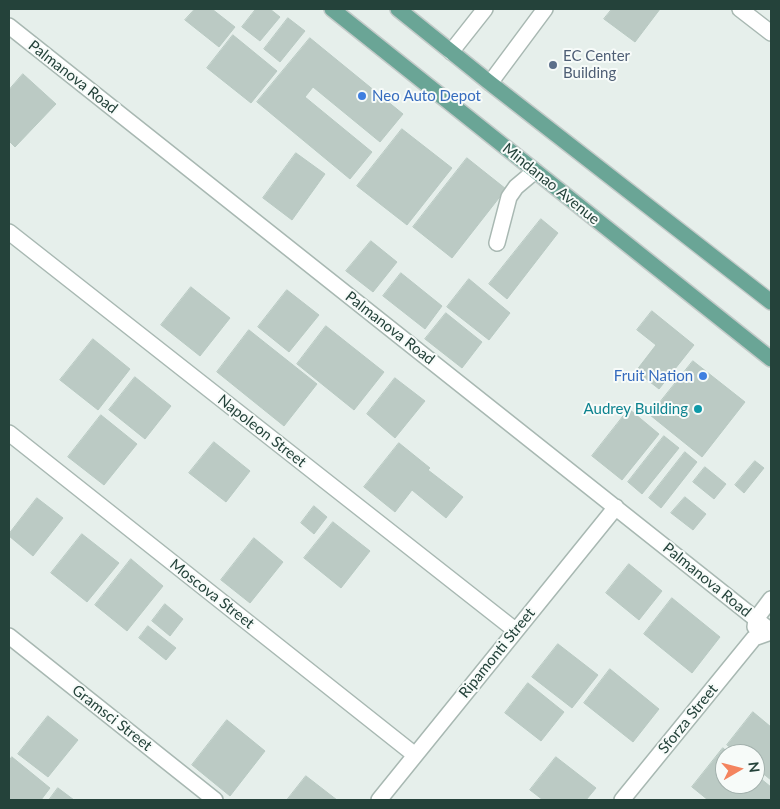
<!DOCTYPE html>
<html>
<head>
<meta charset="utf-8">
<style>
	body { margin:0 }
	#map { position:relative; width:780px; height:809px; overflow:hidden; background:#e6efeb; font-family:Lato,sans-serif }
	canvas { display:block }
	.frame { position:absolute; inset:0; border:10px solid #24423a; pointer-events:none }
	.north { position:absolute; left:715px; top:744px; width:50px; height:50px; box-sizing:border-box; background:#f7fbf9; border:1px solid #a3b1ad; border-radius:50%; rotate:82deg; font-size:14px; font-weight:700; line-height:20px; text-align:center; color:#24423a }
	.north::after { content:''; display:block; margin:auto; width:18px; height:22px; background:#f4845f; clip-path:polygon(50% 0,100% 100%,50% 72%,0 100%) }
</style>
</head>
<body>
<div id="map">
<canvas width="780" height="809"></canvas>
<div class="frame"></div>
<div class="north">N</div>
</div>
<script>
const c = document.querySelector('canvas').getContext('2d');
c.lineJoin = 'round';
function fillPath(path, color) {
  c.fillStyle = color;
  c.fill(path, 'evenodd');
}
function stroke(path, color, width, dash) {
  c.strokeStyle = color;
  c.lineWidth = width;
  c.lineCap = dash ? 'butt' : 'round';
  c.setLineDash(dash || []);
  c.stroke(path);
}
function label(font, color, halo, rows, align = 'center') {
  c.font = font + ' Lato,sans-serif';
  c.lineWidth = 4;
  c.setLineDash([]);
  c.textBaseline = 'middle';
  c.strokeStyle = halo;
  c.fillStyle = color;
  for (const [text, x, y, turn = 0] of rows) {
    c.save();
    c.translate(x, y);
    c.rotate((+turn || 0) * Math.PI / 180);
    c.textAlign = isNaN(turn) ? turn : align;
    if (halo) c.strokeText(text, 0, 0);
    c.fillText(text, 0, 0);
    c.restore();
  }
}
const building = new Path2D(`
	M 195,9 L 212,9 L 235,27 L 219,47 L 185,20 Z
	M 256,9 L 270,9 L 280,17 L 260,41 L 242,27 Z
	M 612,9 L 660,9 L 635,42 L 604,19 Z
	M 288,18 L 305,31 L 280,62 L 264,49 Z
	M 233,35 L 277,71 L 251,103 L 207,68 Z
	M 310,38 L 403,114 L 380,142 L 313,87 L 305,97 L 372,152 L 350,179 L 257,102 Z
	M 23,74 L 56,104 L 15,147 L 9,141 L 9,90 Z
	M 402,129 L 452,168 L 407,225 L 357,186 Z
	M 296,153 L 325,174 L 292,220 L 263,198 Z
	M 467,158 L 506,189 L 452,258 L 413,227 Z
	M 541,219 L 558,233 L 507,299 L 489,284 Z
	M 371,241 L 397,262 L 373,292 L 346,271 Z
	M 401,273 L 442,306 L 425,329 L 383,296 Z
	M 469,279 L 510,313 L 489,340 L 447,307 Z
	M 191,287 L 230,318 L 200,356 L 161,325 Z
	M 287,290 L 319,315 L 289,352 L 258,327 Z
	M 652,311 L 694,345 L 659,389 L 636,371 L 656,345 L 637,330 Z
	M 446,313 L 482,342 L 462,368 L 425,339 Z
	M 326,326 L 384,372 L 354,410 L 297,364 Z
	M 249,330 L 317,384 L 284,426 L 217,372 Z
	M 93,339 L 130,369 L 98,410 L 60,380 Z
	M 693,361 L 745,402 L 702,457 L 650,415 Z
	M 135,377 L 171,406 L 145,439 L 109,410 Z
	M 395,378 L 425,401 L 395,438 L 367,414 Z
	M 629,409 L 659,434 L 622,480 L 592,456 Z
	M 101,415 L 137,444 L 104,485 L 68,457 Z
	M 664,436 L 679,448 L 642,494 L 628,482 Z
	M 214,442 L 250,471 L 226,502 L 189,473 Z
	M 399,443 L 430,468 L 428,470 L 463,497 L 446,518 L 412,490 L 395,512 L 364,487 Z
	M 685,452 L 697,462 L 661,508 L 649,498 Z
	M 755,461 L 764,468 L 744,493 L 735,485 Z
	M 705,467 L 726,484 L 714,499 L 693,482 Z
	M 685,497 L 706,514 L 693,530 L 671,513 Z
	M 37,498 L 63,518 L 33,556 L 9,536 L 9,534 Z
	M 314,506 L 327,517 L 314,534 L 301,523 Z
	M 333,522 L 370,551 L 341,588 L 304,558 Z
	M 82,534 L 119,563 L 87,602 L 51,573 Z
	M 254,538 L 283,562 L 250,603 L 221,580 Z
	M 131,559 L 163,586 L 127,631 L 95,605 Z
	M 629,564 L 662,591 L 639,620 L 606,593 Z
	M 672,598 L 720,637 L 692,673 L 644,634 Z
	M 165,604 L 183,619 L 170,636 L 152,621 Z
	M 148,626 L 176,648 L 166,660 L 139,638 Z
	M 558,644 L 598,675 L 572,708 L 532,677 Z
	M 610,669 L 659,709 L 633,742 L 584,703 Z
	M 528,683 L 564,712 L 541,741 L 505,713 Z
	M 753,712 L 771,727 L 771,780 L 755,767 L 755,754 L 739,754 L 727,745 Z
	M 48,716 L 78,740 L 48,777 L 18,754 Z
	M 227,720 L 265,751 L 230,796 L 192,765 Z
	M 723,748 L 730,754 L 725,754 L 725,784 L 755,784 L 755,774 L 771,787 L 771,800 L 708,800 L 692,787 Z
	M 12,757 L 50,788 L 41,800 L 9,800 L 9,761 Z
	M 556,757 L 596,788 L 586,800 L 543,800 L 530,790 Z
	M 306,776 L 337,800 L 287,800 Z
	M 58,788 L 74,800 L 49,800 Z`);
const minor = new Path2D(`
	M 740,9 L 771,33
	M 9,26 L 771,631
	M 451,52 L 485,9
	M 490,83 L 545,9
	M 9,232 L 515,630
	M 497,243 L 509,197 L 516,187 L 535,171
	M 9,433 L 415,755
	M 755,627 L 756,619 L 771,599
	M 9,636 L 215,800
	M 379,800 L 616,507
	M 622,800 L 754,638 L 771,632`);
const major = new Path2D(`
	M 332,9 L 771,359
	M 398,9 L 490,83 L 771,302`);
const markers = [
	[553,65,5,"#5c6f8a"],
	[362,96,5,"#3f7fe0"],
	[703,376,5,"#3f7fe0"],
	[698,409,5,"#0f9aa8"]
];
const serviceNames = [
	["EC Center",563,56],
	["Building",563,73]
];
const streetNames = [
	["Palmanova Road",73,77,38],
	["Mindanao Avenue",551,184,39],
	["Palmanova Road",390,328,38],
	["Napoleon Street",262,431,38],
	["Palmanova Road",707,580,39],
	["Moscova Street",212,594,38],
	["Ripamonti Street",497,653,-51],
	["Gramsci Street",112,718,38],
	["Sforza Street",688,719,-51]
];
const shopNames = [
	["Neo Auto Depot",372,96],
	["Fruit Nation",693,376,"right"]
];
const cultureNames = [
	["Audrey Building",688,409]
];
fillPath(building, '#bbcac4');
stroke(building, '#b8c9c2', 1);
stroke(minor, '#a8b8b2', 18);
stroke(major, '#c2cac8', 18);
stroke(minor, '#fff', 15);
stroke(major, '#6aa596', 15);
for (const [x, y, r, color] of markers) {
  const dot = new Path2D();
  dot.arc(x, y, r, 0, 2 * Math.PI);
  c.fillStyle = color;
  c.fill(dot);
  stroke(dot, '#f7fbf9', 2);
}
label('15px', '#4e5e75', '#f7fbf9', serviceNames, 'left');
label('15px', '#24423a', '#f7fbf9', streetNames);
label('15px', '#366cbe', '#f7fbf9', shopNames, 'left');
label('15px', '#0d838f', '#f7fbf9', cultureNames, 'right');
</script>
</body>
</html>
